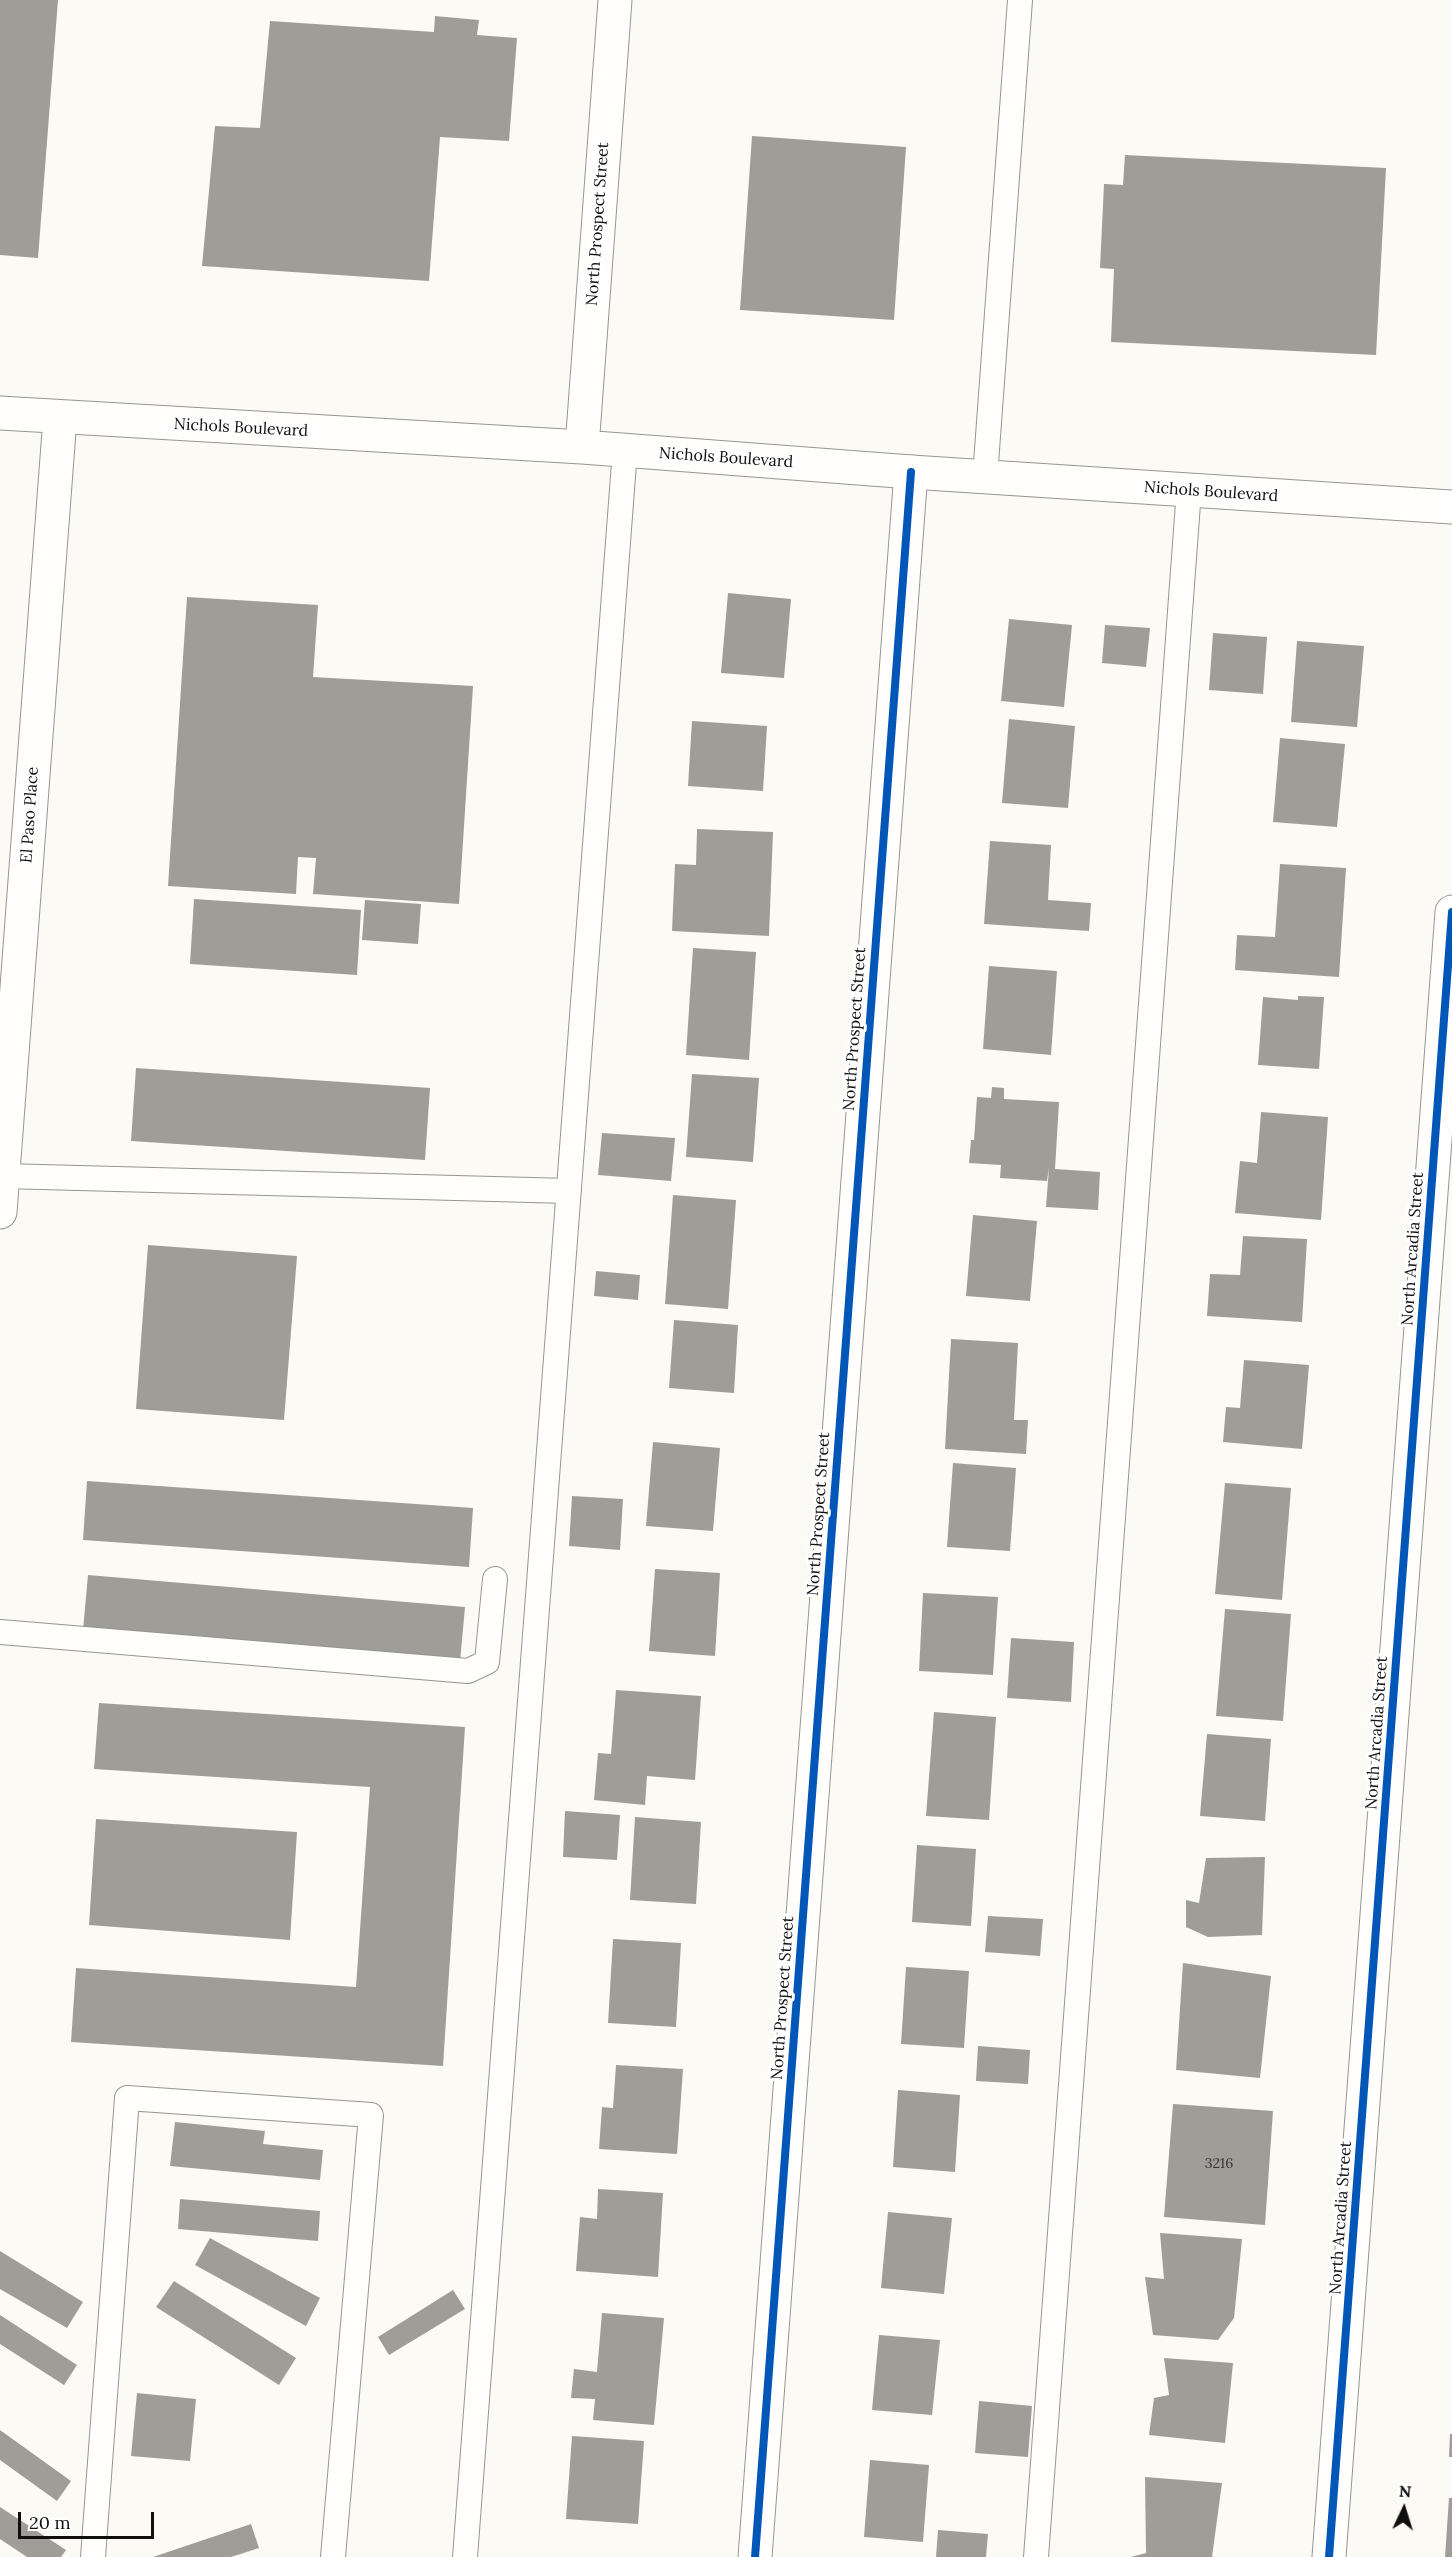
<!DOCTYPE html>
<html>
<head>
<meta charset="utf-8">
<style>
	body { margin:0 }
	#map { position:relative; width:1452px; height:2557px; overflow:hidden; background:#fcfaf4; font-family:Lora,serif }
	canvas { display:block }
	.north { position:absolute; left:1374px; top:2479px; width:60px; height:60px; -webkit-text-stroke:4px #fff; paint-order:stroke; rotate:4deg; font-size:16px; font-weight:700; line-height:24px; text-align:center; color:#0f0f0f }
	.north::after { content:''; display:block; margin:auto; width:21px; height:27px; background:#0f0f0f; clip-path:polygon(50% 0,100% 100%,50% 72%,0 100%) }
	.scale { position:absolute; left:18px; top:2512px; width:136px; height:27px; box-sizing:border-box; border:3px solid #0f0f0f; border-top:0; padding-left:8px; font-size:18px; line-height:21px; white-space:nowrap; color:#0f0f0f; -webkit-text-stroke:4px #fff; paint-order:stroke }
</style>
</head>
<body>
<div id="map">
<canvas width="1452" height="2557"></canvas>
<div class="north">N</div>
<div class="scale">20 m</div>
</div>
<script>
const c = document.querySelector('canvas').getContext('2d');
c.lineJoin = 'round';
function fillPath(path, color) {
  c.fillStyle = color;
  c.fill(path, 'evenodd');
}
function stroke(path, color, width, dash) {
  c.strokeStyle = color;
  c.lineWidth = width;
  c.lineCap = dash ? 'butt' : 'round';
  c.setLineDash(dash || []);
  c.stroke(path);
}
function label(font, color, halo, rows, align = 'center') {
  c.font = font + ' Lora,serif';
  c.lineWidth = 6;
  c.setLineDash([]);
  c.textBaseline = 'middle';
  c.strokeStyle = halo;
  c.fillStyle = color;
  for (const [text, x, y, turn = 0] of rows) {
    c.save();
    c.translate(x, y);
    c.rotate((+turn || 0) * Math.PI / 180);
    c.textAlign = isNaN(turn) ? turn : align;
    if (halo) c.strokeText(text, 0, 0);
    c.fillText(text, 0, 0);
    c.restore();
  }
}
const building = new Path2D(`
	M 0,0 L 58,0 L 38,258 L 0,255 Z
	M 435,16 L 479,20 L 477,35 L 517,38 L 509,141 L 440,137 L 429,281 L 202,266 L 215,126 L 260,128 L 270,21 L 434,32 Z
	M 752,136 L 906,147 L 894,320 L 740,310 Z
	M 1125,155 L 1386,168 L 1376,355 L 1111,342 L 1114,269 L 1100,268 L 1104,184 L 1123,185 Z
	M 728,593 L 791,599 L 784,678 L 721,673 Z
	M 187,597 L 318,605 L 313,677 L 473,686 L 459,904 L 313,894 L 316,858 L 298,857 L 296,894 L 168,886 Z
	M 1009,619 L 1072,625 L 1064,707 L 1001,701 Z
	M 1105,625 L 1150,628 L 1146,667 L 1102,663 Z
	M 1213,633 L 1267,637 L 1263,694 L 1209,690 Z
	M 1297,641 L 1364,646 L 1357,727 L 1291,722 Z
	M 1009,719 L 1075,726 L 1068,808 L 1002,803 Z
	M 692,721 L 767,726 L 763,791 L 688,786 Z
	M 1280,738 L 1345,744 L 1337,827 L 1273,822 Z
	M 697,829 L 773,832 L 769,936 L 672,931 L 675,864 L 696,865 Z
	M 990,841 L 1051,845 L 1048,900 L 1091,903 L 1089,931 L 984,924 Z
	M 1280,864 L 1346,868 L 1339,977 L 1235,970 L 1237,935 L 1275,937 Z
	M 194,899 L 361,910 L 357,975 L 190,964 Z
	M 365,900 L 421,904 L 418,944 L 362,940 Z
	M 693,948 L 756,952 L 749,1060 L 686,1055 Z
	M 989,966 L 1057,971 L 1051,1055 L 983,1049 Z
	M 1298,996 L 1324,997 L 1319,1069 L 1258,1065 L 1263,997 L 1298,1000 Z
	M 136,1068 L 430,1088 L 425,1160 L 131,1141 Z
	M 692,1074 L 759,1078 L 753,1162 L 686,1157 Z
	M 992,1087 L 1004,1088 L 1004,1099 L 1059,1102 L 1055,1169 L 1100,1172 L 1098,1210 L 1046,1207 L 1049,1168 L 1047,1181 L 1000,1178 L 1001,1165 L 969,1163 L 971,1140 L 974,1140 L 977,1097 L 991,1098 Z
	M 1261,1112 L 1328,1117 L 1321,1220 L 1235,1213 L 1240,1161 L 1257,1163 Z
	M 602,1133 L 675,1138 L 671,1181 L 598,1175 Z
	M 673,1195 L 736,1200 L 728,1309 L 665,1304 Z
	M 973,1215 L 1037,1221 L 1030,1301 L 966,1296 Z
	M 1243,1236 L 1307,1239 L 1302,1322 L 1207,1316 L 1210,1274 L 1240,1275 Z
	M 148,1245 L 297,1256 L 284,1420 L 136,1409 Z
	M 596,1271 L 640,1275 L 638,1300 L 594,1296 Z
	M 674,1320 L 738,1325 L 734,1393 L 669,1388 Z
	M 951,1339 L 1018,1343 L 1014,1420 L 1028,1420 L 1026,1454 L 945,1449 Z
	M 1244,1360 L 1309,1365 L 1302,1449 L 1223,1442 L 1226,1407 L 1240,1408 Z
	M 653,1442 L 720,1448 L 713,1531 L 646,1526 Z
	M 953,1463 L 1016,1468 L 1010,1551 L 947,1547 Z
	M 87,1481 L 473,1508 L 469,1567 L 83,1540 Z
	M 1225,1483 L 1291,1488 L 1282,1600 L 1215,1594 Z
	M 572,1496 L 623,1499 L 620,1550 L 569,1546 Z
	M 655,1569 L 720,1573 L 715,1656 L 649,1651 Z
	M 88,1575 L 465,1607 L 460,1662 L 83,1630 Z
	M 923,1593 L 998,1597 L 993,1675 L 919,1671 Z
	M 1225,1609 L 1291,1614 L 1283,1721 L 1216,1716 Z
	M 1011,1638 L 1074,1642 L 1071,1702 L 1007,1698 Z
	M 616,1690 L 701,1696 L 695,1780 L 647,1776 L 645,1805 L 594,1800 L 598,1753 L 611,1754 Z
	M 99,1703 L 465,1727 L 443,2066 L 71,2042 L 76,1968 L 356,1987 L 370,1787 L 94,1769 Z
	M 934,1712 L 996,1717 L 989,1820 L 926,1816 Z
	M 1207,1734 L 1271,1739 L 1265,1821 L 1200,1816 Z
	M 565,1811 L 620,1815 L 617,1860 L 563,1857 Z
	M 635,1817 L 701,1822 L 696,1904 L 630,1900 Z
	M 96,1819 L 297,1832 L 290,1940 L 89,1925 Z
	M 917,1845 L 976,1849 L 971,1926 L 912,1922 Z
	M 1265,1857 L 1262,1935 L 1208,1937 L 1186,1927 L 1186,1900 L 1199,1903 L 1206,1858 Z
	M 988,1916 L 1043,1919 L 1040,1956 L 985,1952 Z
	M 613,1939 L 681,1943 L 676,2027 L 608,2023 Z
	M 1183,1963 L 1271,1976 L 1260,2078 L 1176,2070 Z
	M 906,1967 L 969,1971 L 964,2048 L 901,2044 Z
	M 978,2046 L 1030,2050 L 1028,2084 L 976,2081 Z
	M 616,2065 L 683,2069 L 677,2154 L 599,2149 L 602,2107 L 613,2108 Z
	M 898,2090 L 960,2095 L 955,2172 L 893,2167 Z
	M 1173,2104 L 1273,2111 L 1265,2225 L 1164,2217 Z
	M 175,2122 L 265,2131 L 263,2144 L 323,2150 L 320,2180 L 170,2166 Z
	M 598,2189 L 663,2193 L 658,2277 L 576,2271 L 580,2217 L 597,2219 Z
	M 180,2199 L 320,2211 L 318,2241 L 178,2229 Z
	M 888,2212 L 952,2218 L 944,2294 L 881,2288 Z
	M 1160,2233 L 1242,2239 L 1234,2318 L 1218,2340 L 1153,2335 L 1145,2277 L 1164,2279 Z
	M 210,2238 L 320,2298 L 306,2326 L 195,2265 Z
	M 0,2251 L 83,2302 L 67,2328 L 0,2289 Z
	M 174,2281 L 296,2358 L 279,2385 L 156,2307 Z
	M 453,2290 L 465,2309 L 389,2355 L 378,2337 Z
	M 602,2313 L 664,2318 L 654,2425 L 593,2420 L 595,2399 L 571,2398 L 574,2369 L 597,2372 Z
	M 0,2315 L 77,2365 L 64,2385 L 0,2344 Z
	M 879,2335 L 940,2340 L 932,2415 L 872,2410 Z
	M 1164,2358 L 1233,2363 L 1225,2443 L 1149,2435 L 1154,2398 L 1169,2395 Z
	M 137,2393 L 196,2399 L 190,2461 L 131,2456 Z
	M 979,2401 L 1032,2406 L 1028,2457 L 975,2453 Z
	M 0,2430 L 71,2481 L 57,2501 L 0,2460 Z
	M 1450,2434 L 1452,2434 L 1452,2457 L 1449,2457 Z
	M 572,2436 L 644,2441 L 638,2524 L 566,2519 Z
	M 870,2460 L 929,2465 L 923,2542 L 864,2537 Z
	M 1145,2477 L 1222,2483 L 1212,2557 L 1131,2557 L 1146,2553 Z
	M 1449,2498 L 1452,2498 L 1452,2557 L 1445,2557 Z
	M 0,2507 L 66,2550 L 61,2557 L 27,2557 L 0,2539 Z
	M 251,2524 L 259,2548 L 231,2557 L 153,2557 Z
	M 938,2530 L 988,2534 L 986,2557 L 936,2557 Z`);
const service = new Path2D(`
	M 985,477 L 1020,0
	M 3,1176 L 569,1191
	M 0,1632 L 468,1671 L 487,1662 L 495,1579
	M 93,2557 L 127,2098 L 371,2115 L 333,2557
	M 465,2557 L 625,450
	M 1036,2557 L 1189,490`);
const minor = new Path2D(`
	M 0,1212 L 60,418
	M 755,2557 L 911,472
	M 1329,2557 L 1452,912`);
const tertiary = new Path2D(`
	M 0,413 L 582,447 L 911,472 L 1452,507
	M 582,447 L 615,0`);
const cycleway = new Path2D(`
	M 755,2557 L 911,472
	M 1329,2557 L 1452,912`);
const numberNames = [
	["3216",1219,2164]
];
const streetNames = [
	["North Prospect Street",598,224,-86],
	["Nichols Boulevard",241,428,3],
	["Nichols Boulevard",726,458,4],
	["Nichols Boulevard",1211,492,4],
	["El Paso Place",30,815,-86],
	["North Prospect Street",855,1029,-86],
	["North Arcadia Street",1413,1249,-86],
	["North Prospect Street",819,1514,-86],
	["North Arcadia Street",1377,1733,-86],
	["North Prospect Street",783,1998,-86],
	["North Arcadia Street",1341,2218,-86]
];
fillPath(building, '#a09d99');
stroke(service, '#969592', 26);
stroke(minor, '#969592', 35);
stroke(tertiary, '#969592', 35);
stroke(service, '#fffefd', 24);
stroke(minor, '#fffefd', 33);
stroke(tertiary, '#fffefd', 33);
stroke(cycleway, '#0057b8', 8);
label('14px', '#333232', null, numberNames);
label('16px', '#0f0f0f', '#fff', streetNames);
</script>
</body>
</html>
